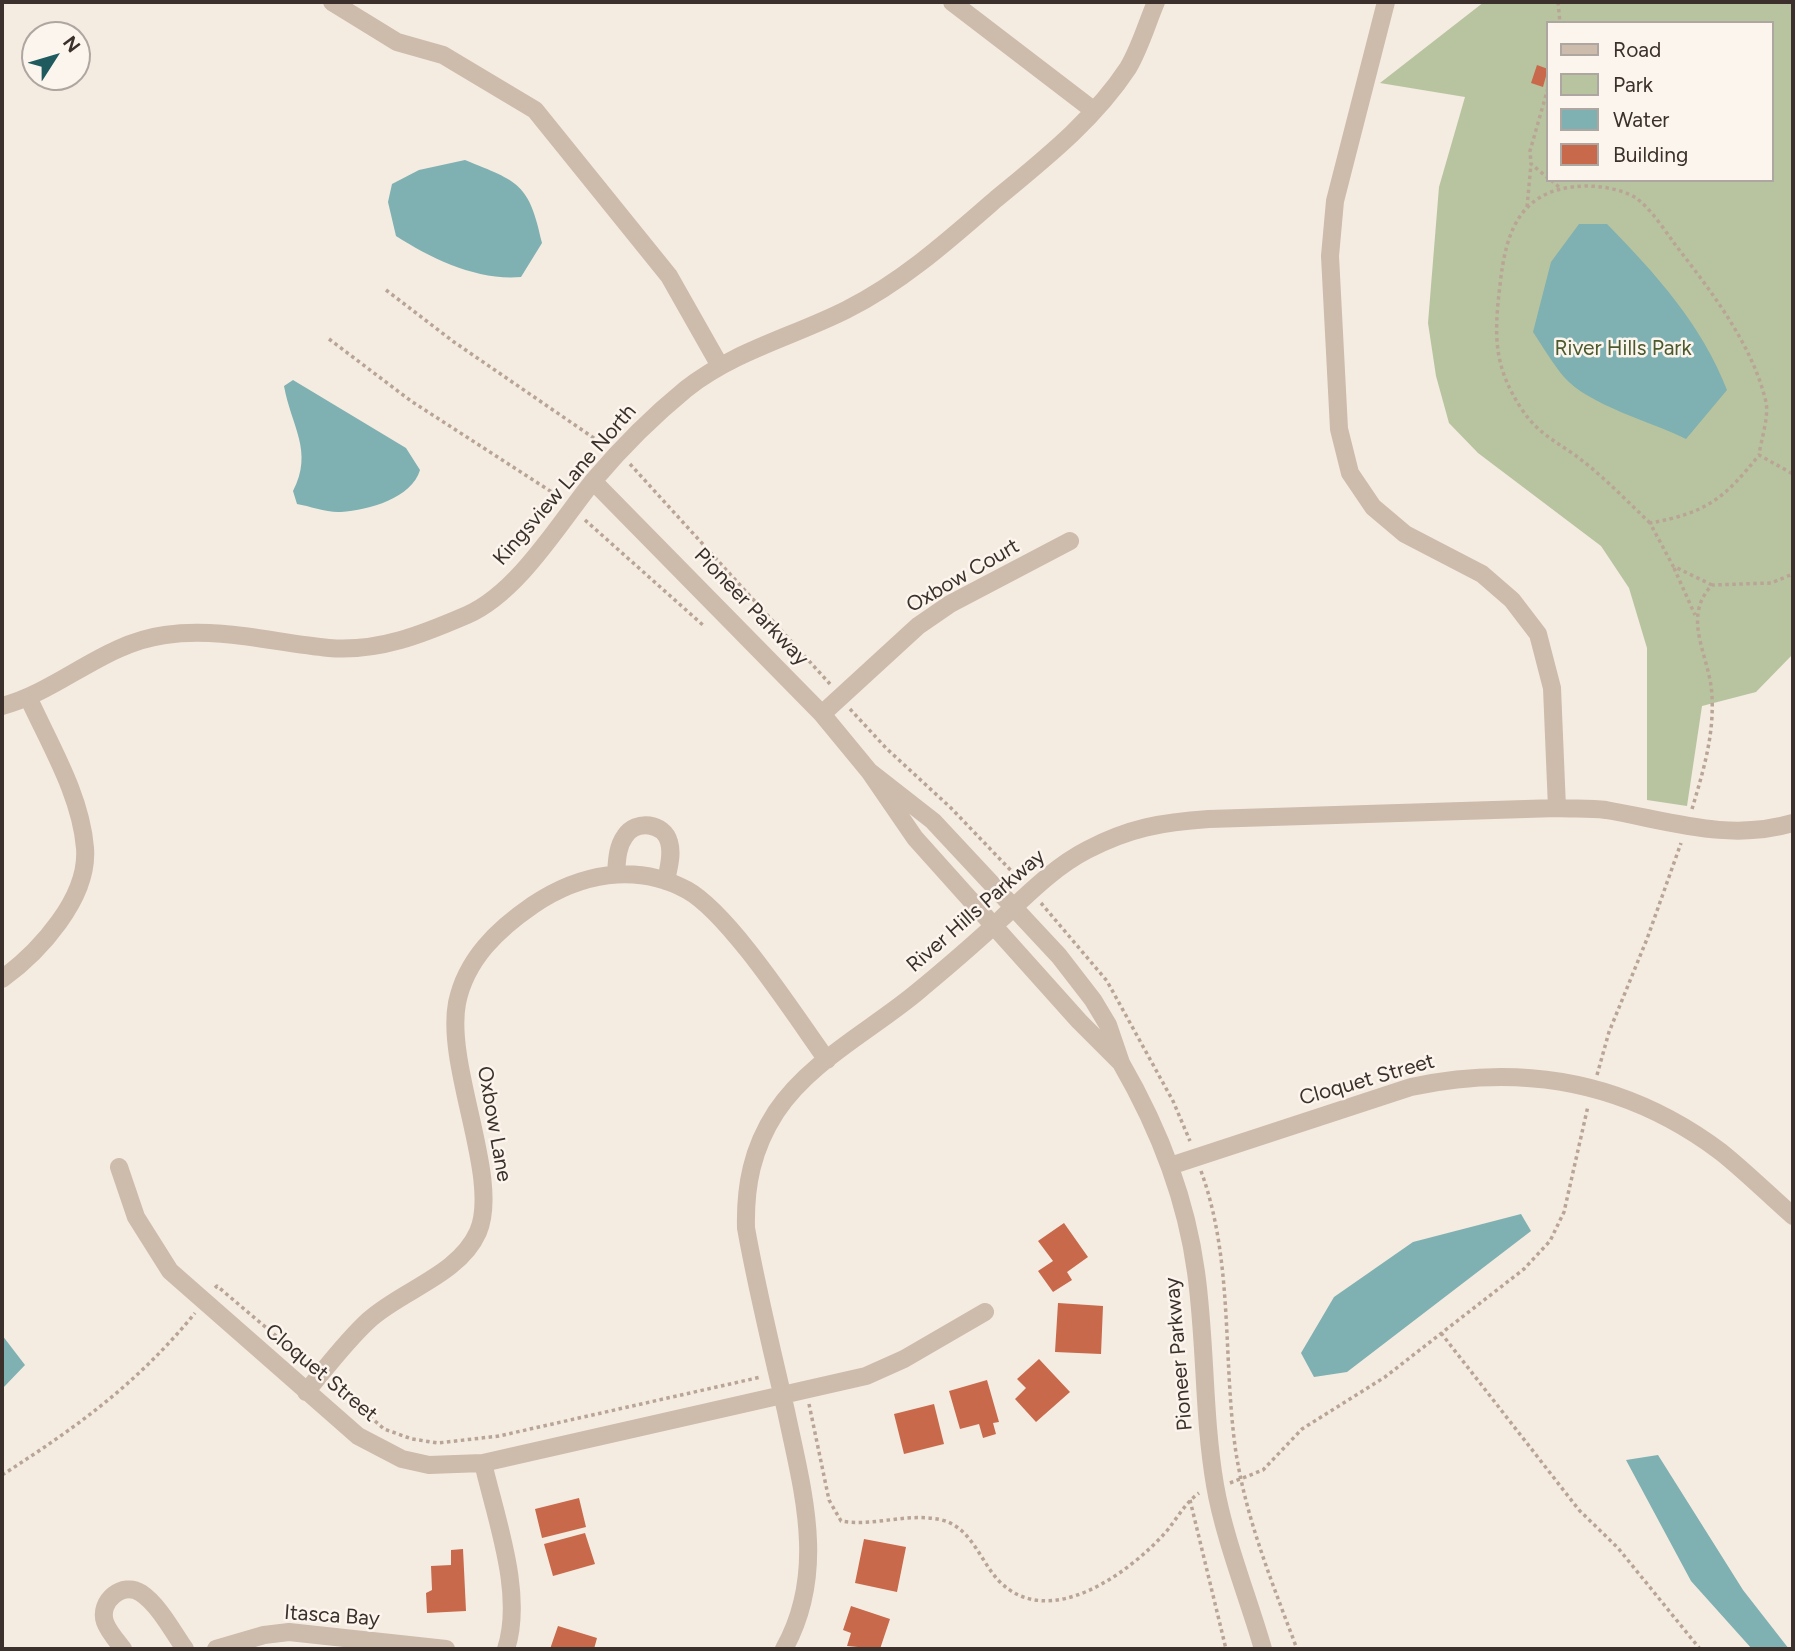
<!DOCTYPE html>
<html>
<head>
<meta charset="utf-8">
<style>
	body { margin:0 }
	#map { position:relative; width:1795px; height:1651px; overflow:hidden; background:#f4ebe1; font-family:Figtree,sans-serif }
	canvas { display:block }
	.frame { position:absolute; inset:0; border:4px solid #3b302b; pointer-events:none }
	.legend { position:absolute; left:1546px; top:21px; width:228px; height:161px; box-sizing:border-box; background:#fbf5ee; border:2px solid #aea6a0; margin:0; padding:9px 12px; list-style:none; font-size:21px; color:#3b302b }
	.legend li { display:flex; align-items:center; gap:14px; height:35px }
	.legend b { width:35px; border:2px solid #aea6a0 }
	.north { position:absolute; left:21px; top:21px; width:70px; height:70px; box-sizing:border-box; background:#fbf5ee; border:2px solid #aea6a0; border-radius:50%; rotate:53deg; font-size:19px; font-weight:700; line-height:28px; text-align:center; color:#3b302b }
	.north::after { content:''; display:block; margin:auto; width:24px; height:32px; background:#1f5a5e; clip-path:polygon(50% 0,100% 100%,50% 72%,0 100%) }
</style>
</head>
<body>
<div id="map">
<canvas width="1795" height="1651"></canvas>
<div class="frame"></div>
<ul class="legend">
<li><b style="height:9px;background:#cdbbac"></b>Road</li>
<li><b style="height:19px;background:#b8c4a0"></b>Park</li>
<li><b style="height:19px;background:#7fb0b2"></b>Water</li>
<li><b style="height:19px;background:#c8694b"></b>Building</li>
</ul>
<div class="north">N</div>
</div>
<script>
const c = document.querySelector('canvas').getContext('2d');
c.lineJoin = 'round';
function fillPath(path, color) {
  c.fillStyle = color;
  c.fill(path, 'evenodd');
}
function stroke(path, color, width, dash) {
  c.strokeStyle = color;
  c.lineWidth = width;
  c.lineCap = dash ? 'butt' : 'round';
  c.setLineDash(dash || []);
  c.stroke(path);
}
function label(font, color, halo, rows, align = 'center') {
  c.font = font + ' Figtree,sans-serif';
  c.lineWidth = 5;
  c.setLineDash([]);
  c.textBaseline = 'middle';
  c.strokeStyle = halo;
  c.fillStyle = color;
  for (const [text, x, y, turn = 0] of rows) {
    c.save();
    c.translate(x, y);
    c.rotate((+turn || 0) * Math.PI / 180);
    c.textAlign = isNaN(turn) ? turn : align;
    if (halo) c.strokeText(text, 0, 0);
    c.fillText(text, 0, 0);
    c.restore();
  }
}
const green = new Path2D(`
	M 1484,2 L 1793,2 L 1793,654 L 1756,692 L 1702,706 L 1687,806 L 1647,800 L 1647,648 L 1629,588 L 1601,546 L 1478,453 L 1449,423 L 1436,376 L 1428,323 L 1439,187 L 1465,97 L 1380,83 ZM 1548,23 L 1772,23 L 1772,180 L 1548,180 Z`);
const water = new Path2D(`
	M 465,160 C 519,182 529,183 542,243 L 521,277 C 478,281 432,259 396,236 L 388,202 L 392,184 L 419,170 Z
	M 1579,224 L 1607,224 C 1655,273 1702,325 1727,390 L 1686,439 C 1652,422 1588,405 1564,377 C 1553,364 1543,347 1533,332 L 1551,262 Z
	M 293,380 L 406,448 L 420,470 C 412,498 369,510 341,512 C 327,513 310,506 297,504 L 293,491 C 314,451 291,426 284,386 Z
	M 1521,1214 L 1531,1231 L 1347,1372 L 1314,1377 L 1301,1353 L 1334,1297 L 1413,1242 Z
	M 2,1335 L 25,1365 L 2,1389 Z
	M 1658,1455 L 1743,1590 L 1789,1649 L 1752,1649 L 1691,1581 L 1626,1460 Z`);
const building = new Path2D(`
	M 1537,65 L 1548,69 L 1543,87 L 1531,83 Z
	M 1064,1223 L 1088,1257 L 1067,1272 L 1072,1280 L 1053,1292 L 1038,1271 L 1053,1261 L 1038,1241 Z
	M 1058,1303 L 1103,1306 L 1101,1354 L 1055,1352 Z
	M 1039,1359 L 1070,1392 L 1036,1422 L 1015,1399 L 1026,1388 L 1017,1379 Z
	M 987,1380 L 999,1422 L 993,1423 L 996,1434 L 983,1438 L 979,1424 L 960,1429 L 949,1391 Z
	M 934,1404 L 944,1444 L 904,1454 L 894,1414 Z
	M 579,1498 L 586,1527 L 542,1538 L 535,1509 Z
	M 585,1533 L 595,1564 L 553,1576 L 544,1544 Z
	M 864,1539 L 906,1547 L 897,1592 L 855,1583 Z
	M 463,1549 L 466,1611 L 427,1613 L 426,1593 L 432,1590 L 431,1566 L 451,1565 L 451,1550 Z
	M 851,1606 L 890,1619 L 880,1649 L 847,1646 L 851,1633 L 843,1630 Z
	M 558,1626 L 597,1638 L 594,1649 L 550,1649 Z`);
const path = new Path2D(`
	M 1558,2 L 1560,23
	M 1548,88 L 1530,151 L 1531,164 L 1548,178
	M 1551,180 L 1560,188
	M 1527,207 L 1531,164
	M 386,290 L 454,342 L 604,445
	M 329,339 L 411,401 L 561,498
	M 630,464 L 830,684
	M 585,520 L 704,626
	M 1650,523 C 1626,500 1602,475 1575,455 C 1556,442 1537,432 1523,411 C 1493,367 1494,335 1500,285 C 1506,229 1521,188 1585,186 C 1601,186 1622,189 1636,198 C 1651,209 1663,228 1674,243 C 1710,290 1752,343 1766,402 C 1769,417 1761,440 1759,455
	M 1674,568 L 1695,615
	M 1712,585 L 1673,566 L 1650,523 C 1706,513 1724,499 1759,455 L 1793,474
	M 850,709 L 886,748 L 951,808 L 1019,879
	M 1692,809 C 1703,772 1714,736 1712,697 C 1711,657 1680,619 1712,585 L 1771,583 L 1793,574
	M 1041,903 L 1107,981 L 1173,1101 L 1190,1141
	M 1597,1075 L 1609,1032 L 1647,939 L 1681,843
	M 1201,1171 C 1233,1259 1223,1355 1235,1446 C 1245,1517 1272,1582 1297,1649
	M 215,1288 L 217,1286 L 308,1363
	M 1441,1333 L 1579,1510 L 1618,1548 L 1700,1649
	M 333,1384 L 384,1429 L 412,1439 L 438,1443 L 499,1436 L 761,1377
	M 809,1404 L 829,1500 L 841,1521 C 874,1527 908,1512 942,1520 C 972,1528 980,1561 999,1581 C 1049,1632 1129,1573 1165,1533 C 1177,1519 1184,1504 1199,1493
	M 2,1475 C 77,1427 138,1383 195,1313
	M 1230,1483 L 1263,1470 L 1302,1429 L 1385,1377 L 1524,1269 L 1550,1241 L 1564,1212 L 1588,1106
	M 1190,1500 L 1226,1649`);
const minor = new Path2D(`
	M 332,2 L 397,42 L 443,55 L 535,110 L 669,276 L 720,366
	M 952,2 L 1093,110
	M 1386,2 L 1335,201 L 1330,256 L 1339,429 L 1350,473 L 1373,507 L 1405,534 L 1482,574 L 1512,600 L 1538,634 L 1552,688 L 1557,808
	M 593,481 L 822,714 L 869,771 L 915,838 L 1079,1021 L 1121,1063 L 1108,1025 L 1093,1000 L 1059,956 L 933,821 L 869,771
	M 2,706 C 59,691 104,643 165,635 C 220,627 275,643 329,648 C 379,652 423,634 467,615 C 518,593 560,522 594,480 C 621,448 653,416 686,389 C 734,351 792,337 846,310 C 902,282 949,240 996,199 C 1043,160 1094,120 1128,68 C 1140,48 1147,23 1156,2
	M 822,714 L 918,626 L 950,604 L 1070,541
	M 616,874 C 617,861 617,847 625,836 C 636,819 664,823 669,842 C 673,855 668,869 666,881
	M 2,979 C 39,952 89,898 85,848 C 81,796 50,745 29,699
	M 1121,1063 C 1158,1127 1186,1198 1196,1272 C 1206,1343 1203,1415 1215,1485 C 1224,1538 1248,1597 1263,1649
	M 1170,1166 L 1411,1087 C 1523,1063 1628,1082 1721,1152 C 1746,1172 1769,1195 1793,1216
	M 119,1167 L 136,1217 L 170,1271 L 358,1436 L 402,1459 L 429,1465 L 483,1463 L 866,1376 L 904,1359 L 985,1312
	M 306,1392 C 326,1368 346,1341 369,1320 C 402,1290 459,1275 478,1232 C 501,1179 445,1067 457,1003 C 466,959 498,929 533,905 C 579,874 635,862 687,890 C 730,914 796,1017 827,1060
	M 483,1463 C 496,1519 524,1594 506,1649
	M 123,1649 C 117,1641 108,1631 105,1622 C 98,1601 123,1581 141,1593 C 159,1605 173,1632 185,1649
	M 216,1649 L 264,1635 L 289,1632 L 446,1649
	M 784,1649 C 827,1572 803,1492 786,1411 C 772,1350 757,1290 746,1228 C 745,1186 752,1149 776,1112 C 809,1062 870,1031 916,993 C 945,969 973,945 1000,920 C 1027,895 1054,867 1087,850 C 1129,828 1162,822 1209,819 L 1557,808 C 1573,809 1590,808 1606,810 C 1670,821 1729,842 1793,823`);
const parkNames = [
	["River Hills Park",1623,349]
];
const streetNames = [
	["Kingsview Lane North",565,485,-49],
	["Oxbow Court",963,576,-30],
	["Pioneer Parkway",751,607,46],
	["River Hills Parkway",976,911,-41],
	["Cloquet Street",1367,1080,-16],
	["Oxbow Lane",494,1124,80],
	["Pioneer Parkway",1179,1354,-95],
	["Cloquet Street",321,1373,40],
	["Itasca Bay",332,1616,4]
];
fillPath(green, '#b8c4a0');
fillPath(water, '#7fb0b2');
fillPath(building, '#c8694b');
stroke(path, '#b9a596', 3.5, [3.5, 3.5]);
stroke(minor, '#cdbbac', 18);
label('21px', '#4a5a2e', '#fbf5ee', parkNames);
label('21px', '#3b302b', '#fbf5ee', streetNames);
</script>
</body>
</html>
